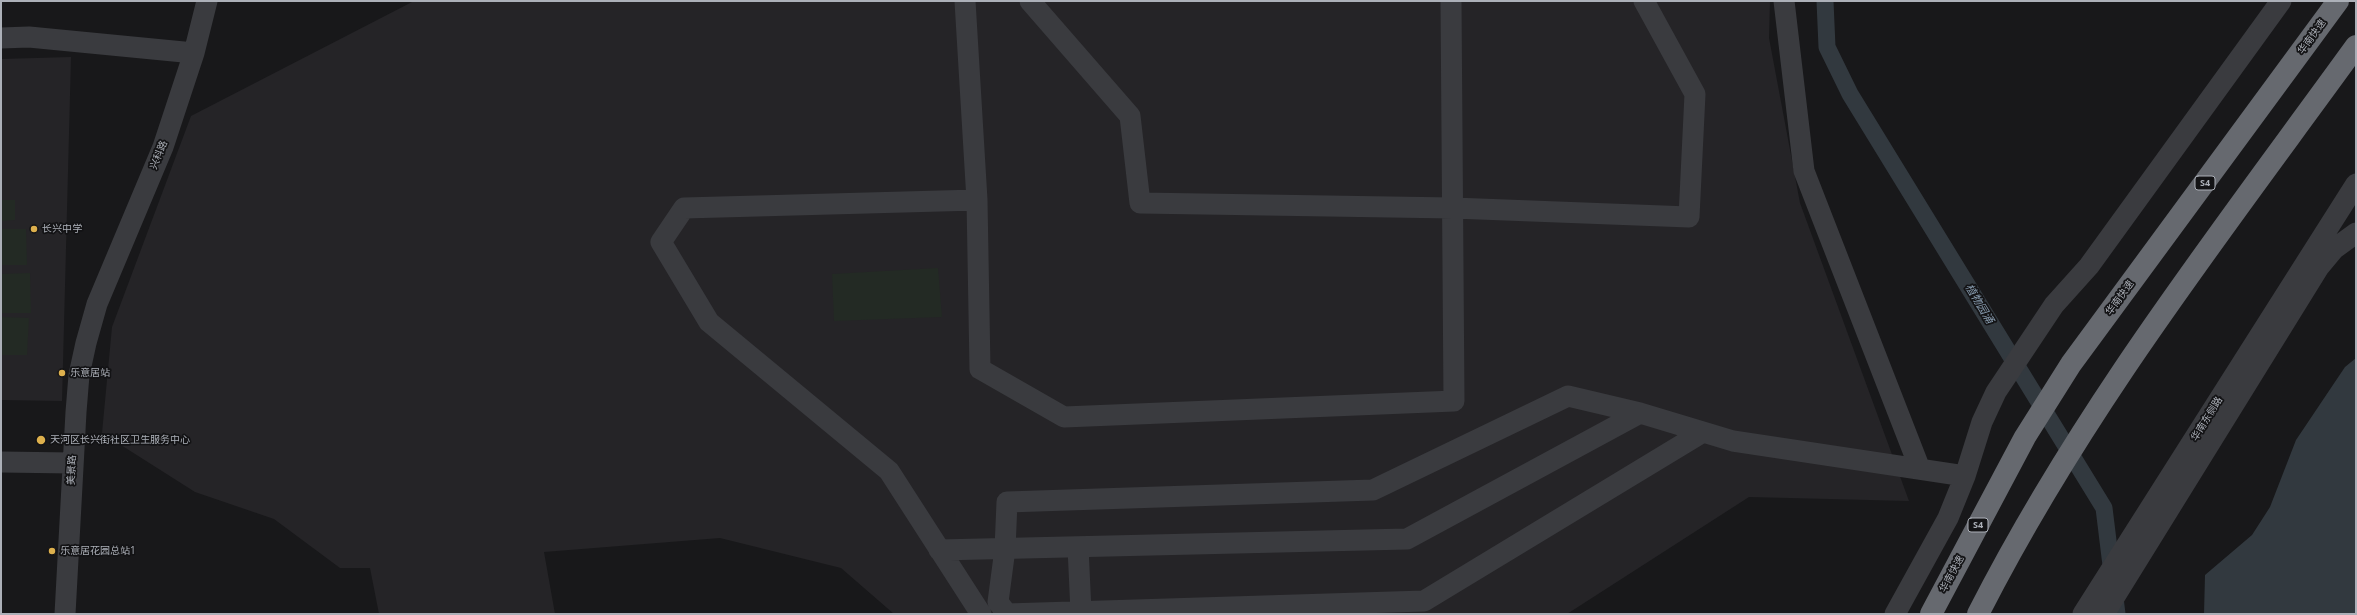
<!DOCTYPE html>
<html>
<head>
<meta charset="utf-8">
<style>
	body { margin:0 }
	#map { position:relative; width:2357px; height:615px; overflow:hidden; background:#18181a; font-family:"Open Sans",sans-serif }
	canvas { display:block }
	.frame { position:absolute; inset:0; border:2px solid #acb0b8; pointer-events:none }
</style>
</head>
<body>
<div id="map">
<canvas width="2357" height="615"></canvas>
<div class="frame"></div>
</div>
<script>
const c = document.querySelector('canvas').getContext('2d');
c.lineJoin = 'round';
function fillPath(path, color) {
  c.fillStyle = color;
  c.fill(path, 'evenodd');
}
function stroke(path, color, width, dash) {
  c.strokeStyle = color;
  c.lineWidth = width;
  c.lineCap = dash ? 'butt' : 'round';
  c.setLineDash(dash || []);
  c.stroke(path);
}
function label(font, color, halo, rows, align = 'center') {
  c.font = font + ' "Open Sans","Noto Sans SC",sans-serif';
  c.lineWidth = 3.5;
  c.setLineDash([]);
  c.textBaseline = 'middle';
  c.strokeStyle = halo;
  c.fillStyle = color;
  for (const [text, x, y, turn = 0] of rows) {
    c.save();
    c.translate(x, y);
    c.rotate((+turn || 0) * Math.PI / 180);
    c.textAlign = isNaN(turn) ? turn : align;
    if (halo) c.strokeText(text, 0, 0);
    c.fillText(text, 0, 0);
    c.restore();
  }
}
const built = new Path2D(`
	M 414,1 L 1770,1 L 1769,38 L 1800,203 L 1909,501 L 1749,497 L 1567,614 L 894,614 L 841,568 L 720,538 L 544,552 L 555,614 L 379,614 L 370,568 L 340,568 L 274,519 L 195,492 L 102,433 L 112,327 L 191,116 Z
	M 71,57 L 62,401 L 1,400 L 1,59 Z`);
const green = new Path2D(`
	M 1,200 L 15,200 L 15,220 L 1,221 Z
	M 1,229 L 26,229 L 27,265 L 1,265 Z
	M 938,268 L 942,317 L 834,321 L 832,274 Z
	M 30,273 L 31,313 L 1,313 L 1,274 Z
	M 1,317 L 29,318 L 27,355 L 1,355 Z`);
const water = new Path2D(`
	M 2356,358 L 2356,614 L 2204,614 L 2205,575 L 2252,535 L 2270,507 L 2296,440 L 2345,367 Z`);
const canal = new Path2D(`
	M 1825,1 L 1827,47 L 1850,94 L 2104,508 L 2117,614`);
const minor = new Path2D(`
	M 965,1 L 977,200 L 980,369 L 1064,417 L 1454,401 L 1451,1
	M 1030,1 L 1130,116 L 1140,203 L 1453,208 L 1689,217 L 1695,94 L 1644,1
	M 1784,1 L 1804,171 L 1920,469
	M 1,38 L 29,37 L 194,53
	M 977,200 L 684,208 L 661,242 L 709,322 L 889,471 L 981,614
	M 1,462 L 72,463
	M 1078,547 L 1081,612
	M 939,550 L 1407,539 L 1640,413
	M 65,614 L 76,412 L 79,375 L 86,343 L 97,304 L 163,147 L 194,53 L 207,1
	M 1007,614 L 998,602 L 1005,549 L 1007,502 L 1373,490 L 1568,396 L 1640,413 L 1733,441 L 1965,476
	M 1007,614 L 1424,601 L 1703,432
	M 1895,614 L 1948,518 L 1965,476 L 1982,422 L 1996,392 L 2054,305 L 2089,266 L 2281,1
	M 2083,614 L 2356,184
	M 2104,614 L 2319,267 L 2334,249 L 2356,233`);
const highway = new Path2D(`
	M 1931,614 L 2025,437 L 2071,364 L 2338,1
	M 1978,614 C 2082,409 2222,231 2356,46`);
const markers = [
	[34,229,4,"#ddb04d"],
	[62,373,4,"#ddb04d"],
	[41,440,5,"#ddb04d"],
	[52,551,4,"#ddb04d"]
];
const shields = [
	[2205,183,20],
	[1978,525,20]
];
const shieldNames = [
	["S4",2205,183],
	["S4",1978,525]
];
const streetNames = [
	["华南快速",2312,37,-54],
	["兴科路",159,155,-68],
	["华南快速",2120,298,-54],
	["华南东侧路",2207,419,-58],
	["美景路",72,470,-87],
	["华南快速",1952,574,-62]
];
const poiNames = [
	["长兴中学",42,229],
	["乐意居站",70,373],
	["天河区长兴街社区卫生服务中心",50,440],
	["乐意居花园总站1",60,551]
];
const waterNames = [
	["植物园涌",1979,304,59]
];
fillPath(built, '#252427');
fillPath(green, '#232a24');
fillPath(water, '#32393f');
stroke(canal, '#32393f', 17);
stroke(minor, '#3a3b3f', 21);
stroke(highway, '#66696f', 22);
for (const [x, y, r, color] of markers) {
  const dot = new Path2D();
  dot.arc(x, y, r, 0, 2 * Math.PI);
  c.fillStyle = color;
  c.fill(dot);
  stroke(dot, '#131315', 1.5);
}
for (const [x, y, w] of shields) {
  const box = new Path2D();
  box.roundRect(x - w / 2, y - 7, w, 14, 3);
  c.fillStyle = '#131315';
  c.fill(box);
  stroke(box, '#acb0b8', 1);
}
label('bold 9px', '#acb0b8', null, shieldNames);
label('10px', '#acb0b8', '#131315', streetNames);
label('10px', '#acb0b8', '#131315', poiNames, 'left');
label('italic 11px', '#889caf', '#131315', waterNames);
</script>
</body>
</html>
